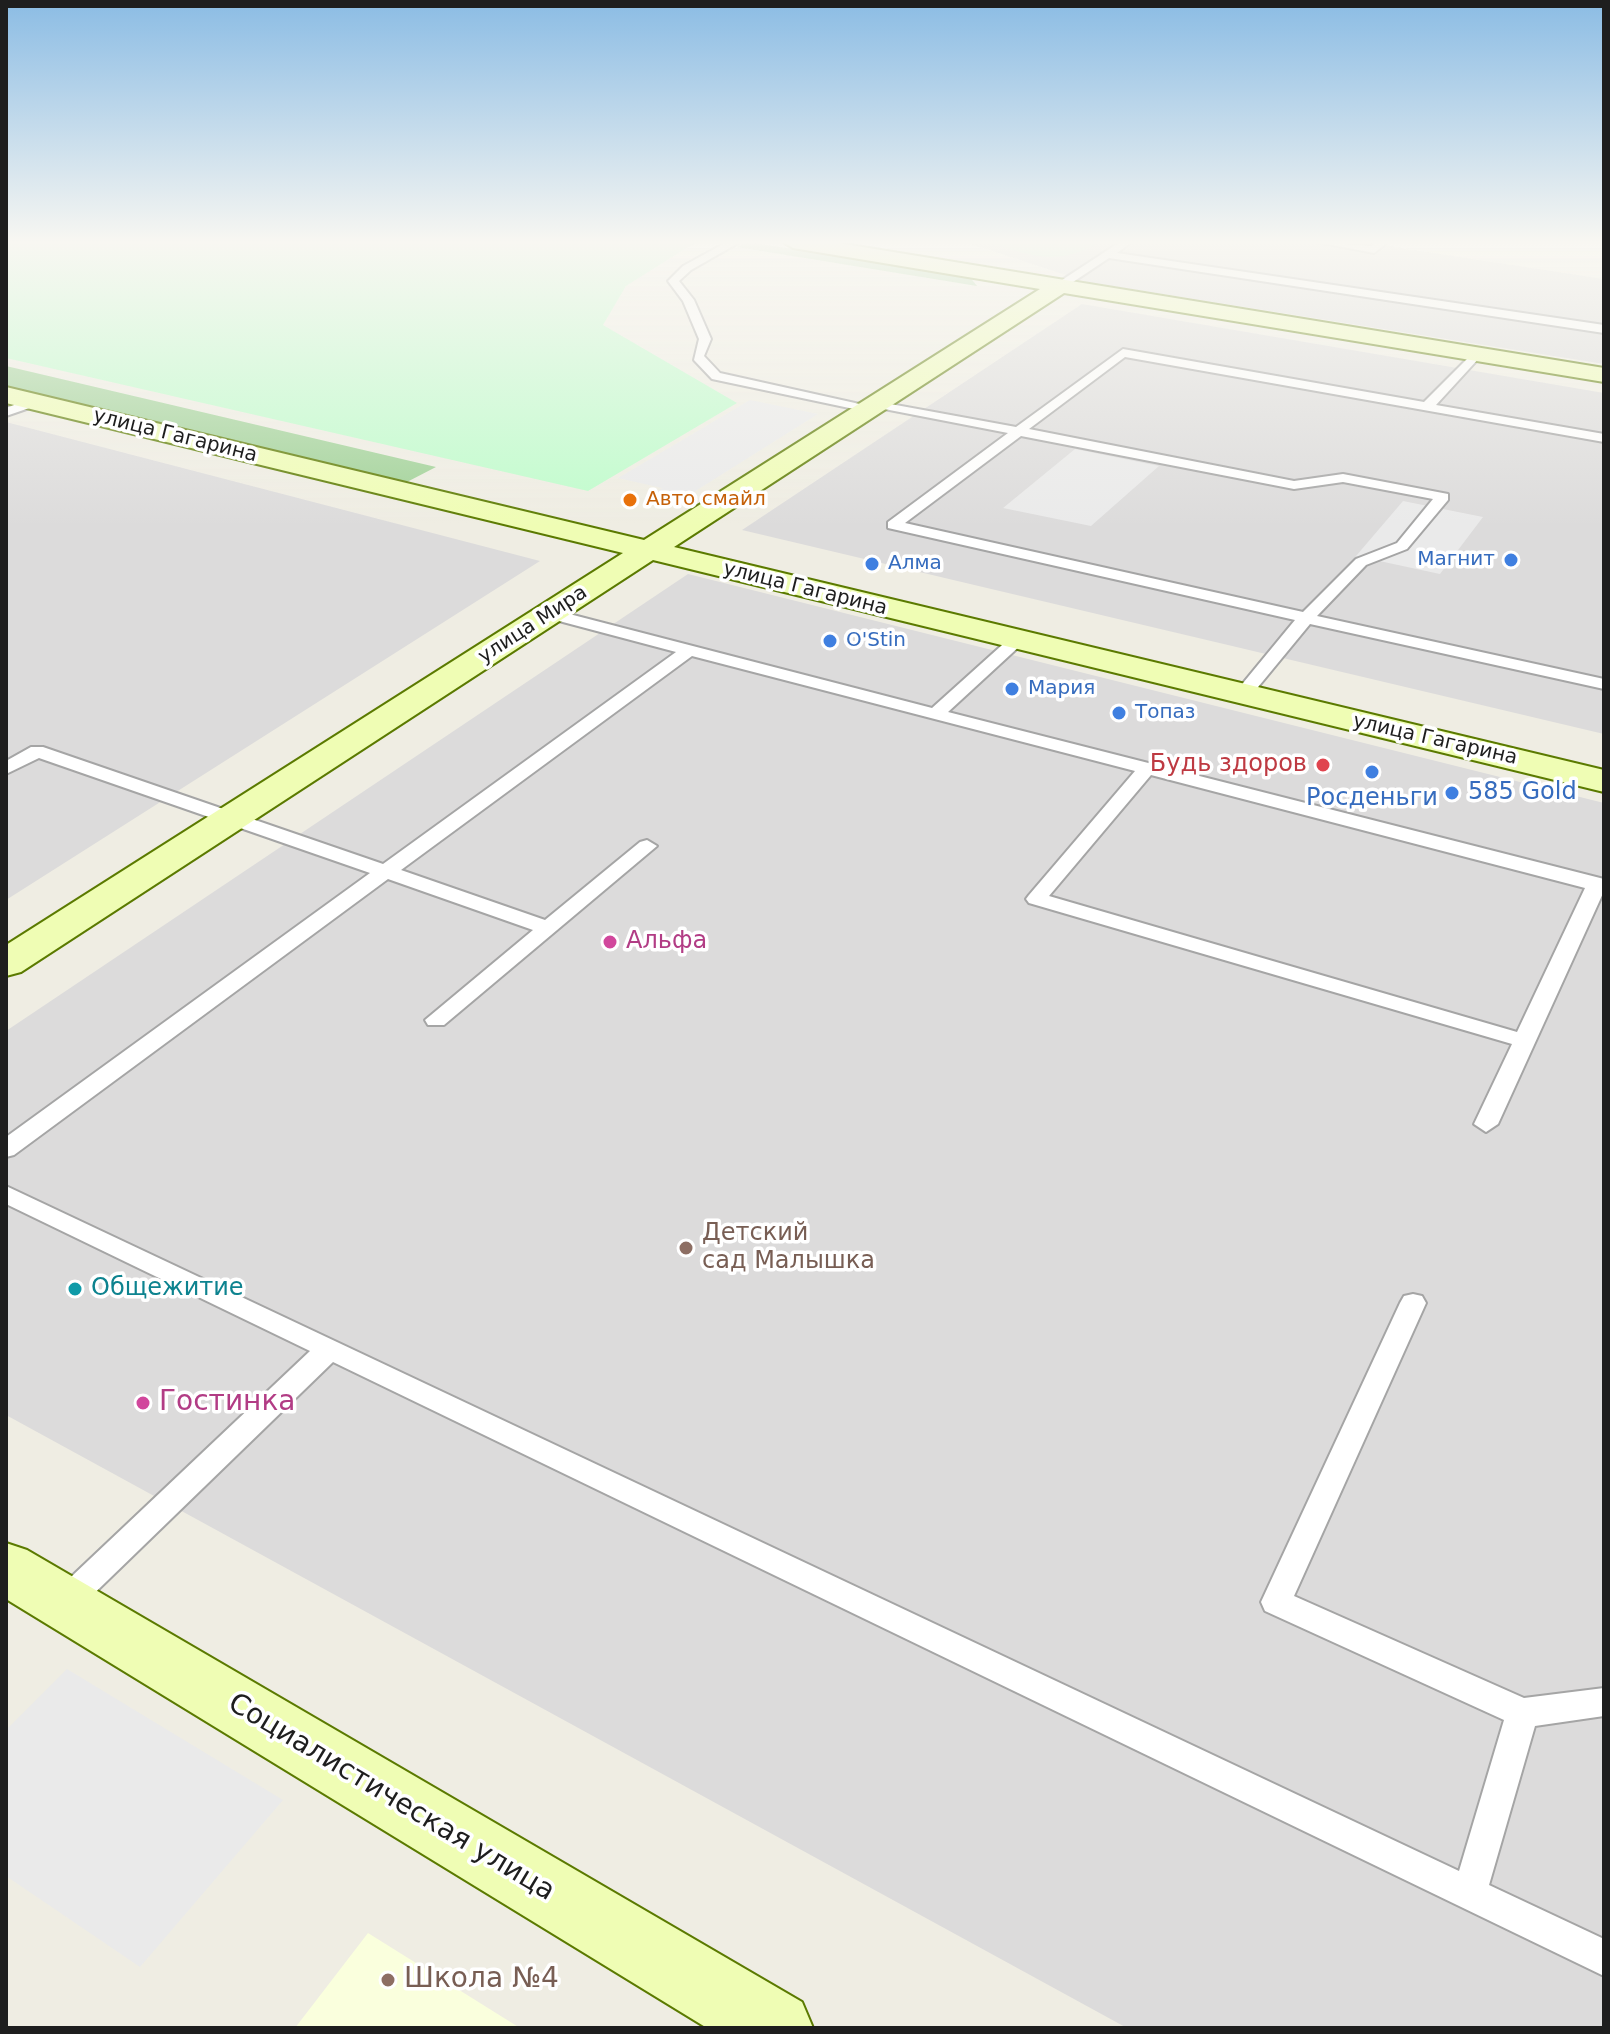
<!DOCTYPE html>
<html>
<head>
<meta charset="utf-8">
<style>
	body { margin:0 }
	#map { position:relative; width:1610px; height:2034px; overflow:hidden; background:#efede3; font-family:"DejaVu Sans",sans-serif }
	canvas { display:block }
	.frame { position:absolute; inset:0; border:8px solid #1e1e1e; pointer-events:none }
</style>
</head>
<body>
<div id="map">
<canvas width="1610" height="2034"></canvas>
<div class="frame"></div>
</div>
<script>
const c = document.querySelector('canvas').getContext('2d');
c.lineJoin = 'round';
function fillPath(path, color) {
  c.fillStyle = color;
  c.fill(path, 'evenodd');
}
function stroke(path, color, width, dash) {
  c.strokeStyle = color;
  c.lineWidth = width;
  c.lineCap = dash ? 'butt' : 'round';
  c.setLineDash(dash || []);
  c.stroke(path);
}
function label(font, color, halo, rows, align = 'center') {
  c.font = font + ' "DejaVu Sans",sans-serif';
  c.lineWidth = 7;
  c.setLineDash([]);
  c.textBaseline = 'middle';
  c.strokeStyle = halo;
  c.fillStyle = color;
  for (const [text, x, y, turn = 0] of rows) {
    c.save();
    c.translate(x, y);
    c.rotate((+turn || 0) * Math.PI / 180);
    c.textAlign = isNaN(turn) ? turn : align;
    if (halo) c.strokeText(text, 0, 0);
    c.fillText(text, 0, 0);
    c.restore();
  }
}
const residential = new Path2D(`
	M 965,242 L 1362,242 L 1604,279 L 1604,364 L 1087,282 Z
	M 1082,304 L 1604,393 L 1604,734 L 742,530 Z
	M 6,422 L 540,561 L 6,900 Z
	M 688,574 L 1604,803 L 1604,2028 L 1127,2028 L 6,1415 L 6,1031 Z`);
const education = new Path2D(`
	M 368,1933 L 520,2028 L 295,2028 Z`);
const forest = new Path2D(`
	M 747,242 L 969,276 L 977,286 L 737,247 Z
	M 6,366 L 436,467 L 405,483 L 6,387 Z`);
const park = new Path2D(`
	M 6,242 L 696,242 L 626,286 L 603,325 L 737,403 L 588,491 L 6,358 Z
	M 988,242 L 1100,242 C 1057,267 1032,256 988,242 Z`);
const parking = new Path2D(`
	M 750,400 L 818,414 L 670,507 L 643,501 L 662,488 L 618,478 Z
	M 1075,449 L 1159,466 L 1091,526 L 1003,508 Z
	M 1403,501 L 1483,517 L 1440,574 L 1356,556 Z
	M 67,1669 L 283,1800 L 140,1967 L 6,1876 L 6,1730 Z`);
const lane = new Path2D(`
	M 727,242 L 740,242 L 691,270 L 679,281 L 694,300 L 711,339 L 704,356 L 720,373 L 873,407 L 873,413 L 712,379 L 694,360 L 699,339 L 683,301 L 668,281 L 683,266 Z
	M 1120,242 L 1132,242 L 1117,253 L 1604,325 L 1604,333 L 1109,258 L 1064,288 L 1056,288 L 1056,284 Z
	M 1317,242 L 1372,246 L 1377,242 L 1388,242 L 1374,253 Z
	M 1123,349 L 1424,402 L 1476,350 L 1482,354 L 1480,357 L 1436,405 L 1604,434 L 1604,442 L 1125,357 L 1029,429 L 1294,481 L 1343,474 L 1448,494 L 1448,500 L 1407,549 L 1366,565 L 1317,616 L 1604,679 L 1604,689 L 1310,624 L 1249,698 L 1243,699 L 1234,694 L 1295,620 L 888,528 L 888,522 L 1008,433 L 879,408 L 874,407 L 874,401 L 1016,427 ZM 1021,436 L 1294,489 L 1343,482 L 1433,499 L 1397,543 L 1356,559 L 1303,612 L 905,523 Z
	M 33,398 L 38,399 L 38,405 L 6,416 L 6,408 Z
	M 550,609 L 932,708 L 1011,637 L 1023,637 L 1023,643 L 948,712 L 1604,879 L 1604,891 L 1498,1124 L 1486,1132 L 1474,1124 L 1512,1044 L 1029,903 L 1026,899 L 1029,895 L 1135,771 L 692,656 L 401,870 L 545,920 L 640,842 L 647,840 L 657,846 L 444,1025 L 428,1025 L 425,1020 L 533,930 L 388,879 L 14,1155 L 6,1157 L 6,1137 L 370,873 L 39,758 L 6,774 L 6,761 L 31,747 L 43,747 L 383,864 L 676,652 L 544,617 L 544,611 ZM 1151,775 L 1585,888 L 1517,1032 L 1049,896 Z
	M 6,1186 L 1459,1871 L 1504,1720 L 1265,1611 L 1261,1602 L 1400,1303 L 1404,1296 L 1413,1294 L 1422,1296 L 1426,1303 L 1294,1596 L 1524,1698 L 1604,1688 L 1604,1716 L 1535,1726 L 1489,1885 L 1604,1939 L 1604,1976 L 333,1362 L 75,1612 L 64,1616 L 53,1612 L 49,1603 L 53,1594 L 310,1351 L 6,1204 Z`);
const secondary = new Path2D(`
	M 783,242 L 832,242 L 1604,368 L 1604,382 L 1064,293 L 674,547 L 1604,770 L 1604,792 L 653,560 L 21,972 L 6,976 L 6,945 L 623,553 L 6,403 L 6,387 L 644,540 L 1040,289 L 793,248 Z
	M 6,1543 L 27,1550 L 802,2002 L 813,2028 L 707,2028 L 6,1599 Z`);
const markers = [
	[630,500,8,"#e8710a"],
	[1511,560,8,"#3f7fe0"],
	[872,564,8,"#3f7fe0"],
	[830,641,8,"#3f7fe0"],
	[1012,689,8,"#3f7fe0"],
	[1119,713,8,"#3f7fe0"],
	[1323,765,8,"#e0444e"],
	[1372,772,8,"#3f7fe0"],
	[1452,793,8,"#3f7fe0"],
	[610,942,8,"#d1479c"],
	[686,1248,8,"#8d6e63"],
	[75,1289,8,"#0f9aa8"],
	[143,1403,8,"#d1479c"],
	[388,1980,8,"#8d6e63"]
];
const farStreetnames = [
	["улица Гагарина",175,436,14],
	["улица Гагарина",805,589,14],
	["улица Мира",533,625,-33],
	["улица Гагарина",1435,740,13]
];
const farFoodnames = [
	["Авто смайл",646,500]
];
const farShopnames = [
	["Магнит",1495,560,"right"],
	["Алма",888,564],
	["O'Stin",846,641],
	["Мария",1028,689],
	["Топаз",1135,713]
];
const healthNames = [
	["Будь здоров",1307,765]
];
const shopNames = [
	["585 Gold",1468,793],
	["Росденьги",1372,799,"center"]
];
const hotelNames = [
	["Альфа",626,942]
];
const educationNames = [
	["Детский",702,1234],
	["сад Малышка",702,1262]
];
const cultureNames = [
	["Общежитие",91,1289]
];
const nearHotelnames = [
	["Гостинка",159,1403]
];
const nearStreetnames = [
	["Социалистическая улица",391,1798,31]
];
const nearEducationnames = [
	["Школа №4",404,1980]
];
fillPath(residential, '#dcdbdb');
fillPath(education, '#faffdd');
fillPath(forest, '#9fd196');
fillPath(park, '#befccb');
fillPath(parking, '#eaeaea');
stroke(lane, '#a5a5a5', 4);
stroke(secondary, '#5b7a00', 4);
fillPath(lane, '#fff');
fillPath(secondary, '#effdb4');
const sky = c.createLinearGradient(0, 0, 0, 527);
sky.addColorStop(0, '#8bbce4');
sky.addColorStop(0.46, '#f8f7f2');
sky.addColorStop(1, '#f8f7f200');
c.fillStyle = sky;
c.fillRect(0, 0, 1610, 527);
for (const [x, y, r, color] of markers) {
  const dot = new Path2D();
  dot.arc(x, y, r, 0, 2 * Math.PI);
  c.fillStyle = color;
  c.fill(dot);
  stroke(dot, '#fff', 3);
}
label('20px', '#1e1e1e', '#fff', farStreetnames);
label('20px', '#c56008', '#fff', farFoodnames, 'left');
label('20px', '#366cbe', '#fff', farShopnames, 'left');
label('24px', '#be3a42', '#fff', healthNames, 'right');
label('24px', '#366cbe', '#fff', shopNames, 'left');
label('24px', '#b23c85', '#fff', hotelNames, 'left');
label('24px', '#785e54', '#fff', educationNames, 'left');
label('24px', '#0d838f', '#fff', cultureNames, 'left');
label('28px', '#b23c85', '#fff', nearHotelnames, 'left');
label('28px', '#1e1e1e', '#fff', nearStreetnames);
label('28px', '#785e54', '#fff', nearEducationnames, 'left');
</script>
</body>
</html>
